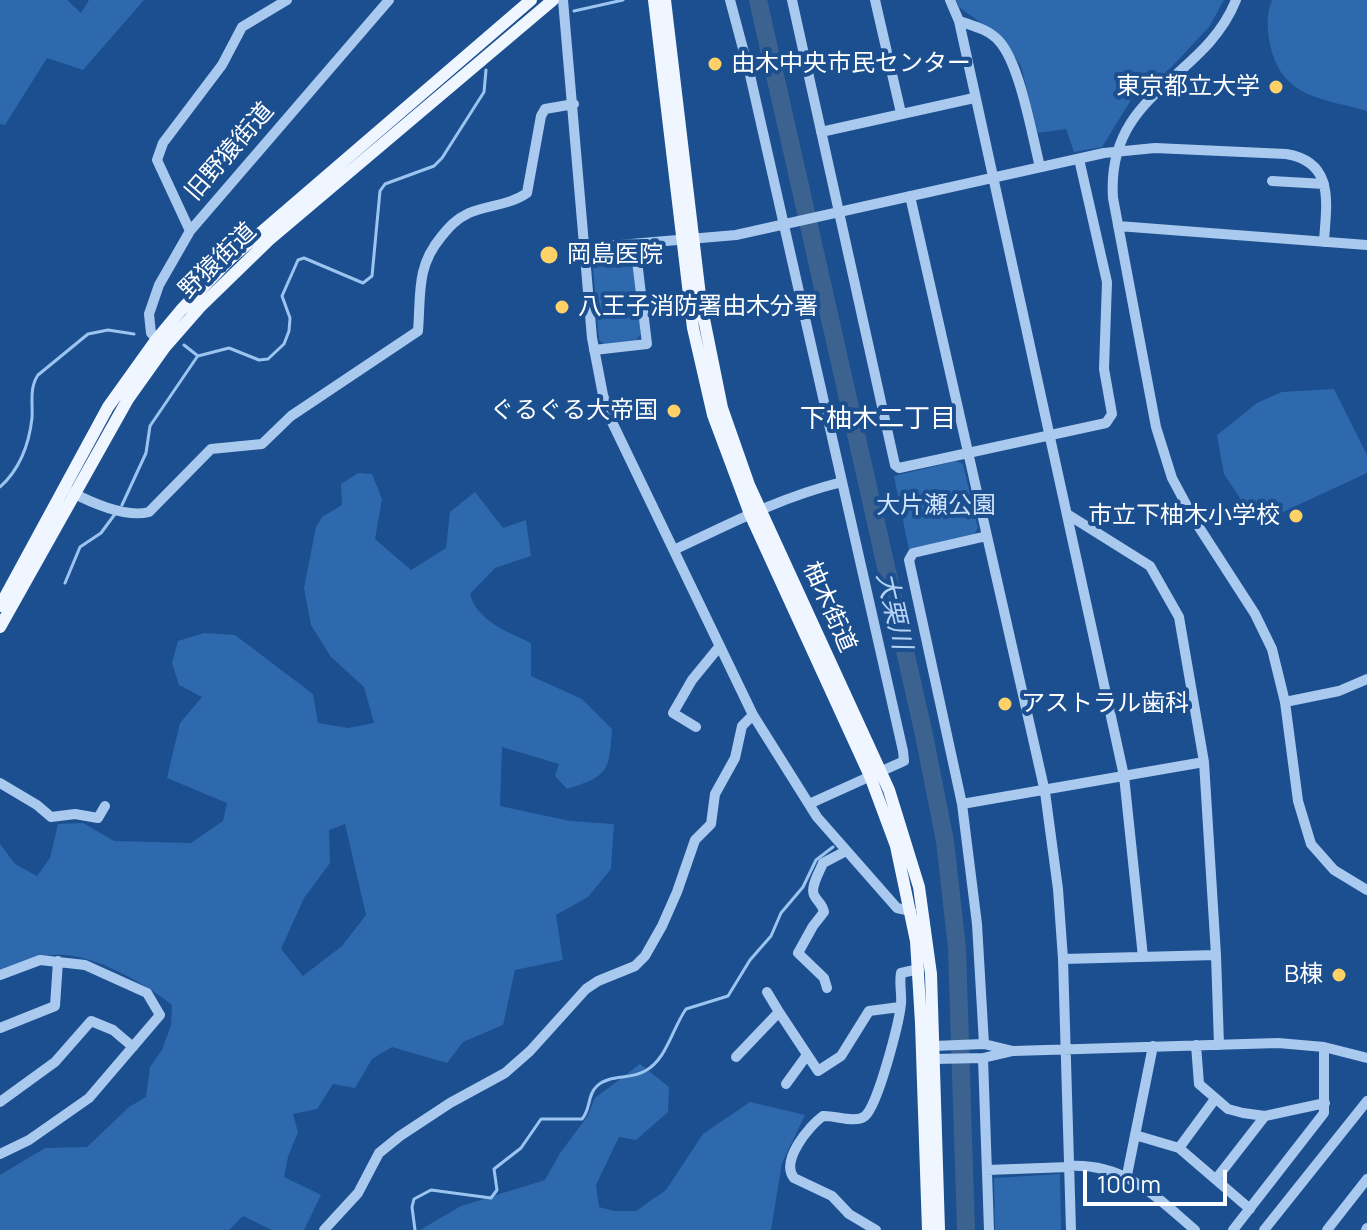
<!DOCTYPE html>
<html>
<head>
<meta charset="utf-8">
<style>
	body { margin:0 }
	#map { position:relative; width:1367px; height:1230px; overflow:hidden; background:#1b4f8f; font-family:Manrope,sans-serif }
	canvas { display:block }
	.scale { position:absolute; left:1083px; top:1170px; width:144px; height:36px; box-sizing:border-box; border:4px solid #fff; border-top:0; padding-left:10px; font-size:24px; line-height:28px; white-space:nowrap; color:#fff; -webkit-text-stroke:6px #1b4f8f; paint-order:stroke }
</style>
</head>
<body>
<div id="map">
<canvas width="1367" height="1230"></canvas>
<div class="scale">100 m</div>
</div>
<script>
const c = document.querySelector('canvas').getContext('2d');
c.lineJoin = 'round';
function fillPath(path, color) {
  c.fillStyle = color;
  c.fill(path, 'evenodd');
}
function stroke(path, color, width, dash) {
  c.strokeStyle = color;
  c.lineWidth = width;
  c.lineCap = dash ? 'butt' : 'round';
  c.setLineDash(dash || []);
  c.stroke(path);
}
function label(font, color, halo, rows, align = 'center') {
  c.font = font + ' Manrope,"Noto Sans JP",sans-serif';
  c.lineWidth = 8;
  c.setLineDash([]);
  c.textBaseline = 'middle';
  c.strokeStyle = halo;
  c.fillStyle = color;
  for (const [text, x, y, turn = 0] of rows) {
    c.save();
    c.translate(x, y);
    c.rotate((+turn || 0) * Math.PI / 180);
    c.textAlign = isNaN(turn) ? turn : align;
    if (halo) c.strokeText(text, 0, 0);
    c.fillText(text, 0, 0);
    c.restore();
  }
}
const green = new Path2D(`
	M 0,0 L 67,0 L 81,13 L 89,0 L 144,0 L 83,70 L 47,58 L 5,125 L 0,124 Z
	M 956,0 L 1224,0 L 1209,27 L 1165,74 L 1136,92 L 1102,147 L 1074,152 L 1066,129 L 1038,133 L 1021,66 L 1002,38 L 959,7 Z
	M 1272,0 L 1367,0 L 1367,111 C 1322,98 1281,98 1270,44 C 1267,29 1266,14 1272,0 Z
	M 631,250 L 641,334 L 636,340 L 604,344 L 599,340 L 592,255 Z
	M 1334,389 L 1367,455 L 1367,473 L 1257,524 L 1224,474 L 1217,435 L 1257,403 L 1282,392 Z
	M 956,461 L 963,464 L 978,528 L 974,535 L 909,550 L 894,476 Z
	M 358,473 L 372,474 L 382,499 L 375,539 L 411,570 L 446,548 L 450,512 L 475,492 L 503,528 L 526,520 L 531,556 L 495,568 L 470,594 C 477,621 508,632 531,643 L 531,676 L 582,699 L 612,729 C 609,771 609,776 567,789 L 555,776 L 559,764 L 502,747 L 500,806 L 570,821 L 614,824 L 611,869 L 588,897 L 556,915 L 563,960 L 515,970 L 503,1025 L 463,1042 L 447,1063 L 392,1047 L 372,1059 L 355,1088 L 333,1084 L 317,1109 L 293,1114 L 298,1132 L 288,1157 L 284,1177 L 321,1195 L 304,1230 L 272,1230 L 243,1216 L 229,1230 L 0,1230 L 0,1175 L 45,1148 L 87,1147 L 129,1107 L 146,1097 L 150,1067 L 162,1050 L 171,1025 L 172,1005 C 144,983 91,952 54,955 C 36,956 17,965 0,971 L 0,844 L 15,864 L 37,876 L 50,858 L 58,824 L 83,823 L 114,841 L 191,843 L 223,821 L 227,803 L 167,778 L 180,723 L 202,697 L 179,685 L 172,663 L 178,641 L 204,633 L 235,635 L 313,694 L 318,723 L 348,728 L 374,723 L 364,687 L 331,657 L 311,625 L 304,588 L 316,527 L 322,517 L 342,505 L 341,484 ZM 345,824 L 366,915 L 342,946 L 303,976 L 281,949 L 304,898 L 330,863 L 329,830 Z
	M 640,1064 L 669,1087 L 668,1112 L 636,1140 L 619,1137 L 596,1185 L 599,1207 L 614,1211 L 636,1211 L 666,1190 L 703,1134 L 750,1102 L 805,1115 L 782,1163 L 771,1230 L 420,1230 L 461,1206 L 545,1180 L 560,1153 L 587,1117 L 595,1098 Z
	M 1060,1174 L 1061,1230 L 995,1230 L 994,1178 Z`);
const stream = new Path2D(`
	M 574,11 L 623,0
	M 184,345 L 198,356 L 229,348 L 259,360 L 268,359 L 284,344 L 289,331 L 290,318 L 282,296 L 298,260 L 304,258 L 363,283 L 372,276 L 380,191 L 385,184 L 434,166 L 442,158 L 484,92 L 486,70
	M 0,487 C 20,469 29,445 32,418 C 33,404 29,388 38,375 L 88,334 L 108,330 L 134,334
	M 122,505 L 146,453 L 150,426 L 197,357
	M 65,583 L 80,547 L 101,533 L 115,514
	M 415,1230 L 412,1207 L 414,1199 L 431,1190 L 491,1198 L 497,1190 L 494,1169 L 521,1148 L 541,1119 L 582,1119 C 591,1109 587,1095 597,1086 C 610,1074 630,1080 645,1071 C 667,1059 672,1029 686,1009 L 728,996 L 750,960 L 771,936 L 781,913 L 803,887 L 816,860 L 833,847`);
const river = new Path2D(`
	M 758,0 L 924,735 L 945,841 L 957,948 L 966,1230`);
const minor = new Path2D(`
	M 563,0 L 592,338 L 603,395 L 612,422 L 753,715 L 817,817 L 897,908 L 911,911
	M 730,0 L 750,75 L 903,751 L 904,761 L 809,804
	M 792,0 L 895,465 L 899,468 L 1106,423 L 1112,414 L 1104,369 L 1107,282 L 1079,159
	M 875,0 L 901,113
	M 950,0 L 959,21 L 1124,776 L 1143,957
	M 1236,0 C 1204,81 1106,91 1113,198 L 1156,427 L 1172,478 L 1195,521 L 1255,614 L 1272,649 L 1285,702 L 1298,801 L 1311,844 L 1334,870 L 1367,890
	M 959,21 C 973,26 988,29 999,41 C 1020,64 1032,135 1040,167
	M 821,132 L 974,98
	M 1272,181 L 1324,184
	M 910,196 L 1045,792 L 1058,889 L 1063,959 L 1071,1230
	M 1118,226 L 1367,245
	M 190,231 L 157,160 L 163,143 L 222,65 L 242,27 L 287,0
	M 584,248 L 736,235 L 1104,153 L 1155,148 L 1286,154 C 1336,162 1326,205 1324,242
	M 161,344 L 151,333 L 149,314 L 159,285 L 190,231 L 389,0
	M 594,350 L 647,344 L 635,244
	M 69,491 C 90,502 126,518 149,512 L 211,449 L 262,444 L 291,416 L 418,331 C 421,294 416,267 441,237 C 449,227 456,219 469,213 C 488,205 510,205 527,193 L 541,116 L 545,109 L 574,104
	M 1067,514 L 1150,566 L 1179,617 L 1204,762 L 1216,955 L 1219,1045
	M 674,550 C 729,524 781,497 842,482
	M 1285,702 L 1339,691 L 1367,679
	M 696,727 L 673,713 L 692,680 L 719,647
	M 0,783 L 37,805 L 51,817 L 75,814 L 98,818 L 105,806
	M 962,804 L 1204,762
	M 1063,959 L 1216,955
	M 0,975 L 40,960 L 85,965 L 147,993 L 160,1015 L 89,1098 L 29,1140 L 0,1154
	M 827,988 L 824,978 L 798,953 L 813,926 L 824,912 C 822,903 818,903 814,895 C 810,887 820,871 823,863 L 846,851
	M 767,992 L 779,1012
	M 0,1028 L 55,1006 L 58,961
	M 984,1044 L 977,924 L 962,804 L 909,560 L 913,553 L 987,536
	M 1196,1045 L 1199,1084 L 1228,1109 L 1243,1113 L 1265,1116 L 1325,1103
	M 929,1049 L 933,1046 L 984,1044 L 1013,1051
	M 736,1057 L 779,1012 L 818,1071 L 841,1056 L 869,1011 L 900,1007
	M 930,1057 L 934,1059 L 983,1058 L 1013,1051 L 1278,1043 L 1324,1047 L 1367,1058
	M 983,1058 L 989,1230
	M 786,1084 L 807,1055
	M 0,1102 L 55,1062 L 91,1021 L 113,1030 L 133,1047
	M 1135,1135 L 1179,1148 L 1250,1209
	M 1179,1148 L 1215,1099
	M 1069,1166 C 1125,1163 1155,1196 1195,1230
	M 987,1170 L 1069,1167
	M 1127,1175 L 1153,1046
	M 1216,1179 L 1265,1116
	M 324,1230 L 358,1193 L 379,1153 L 400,1136 L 450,1103 L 505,1073 L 530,1051 L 586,989 L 598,981 L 635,966 L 645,956 L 662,926 L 677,892 L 695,840 L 711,824 L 715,794 L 735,758 L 742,726 L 753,715
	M 876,1230 L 849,1214 L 832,1196 L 794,1178 C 780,1161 809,1126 823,1116 C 834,1115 856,1124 865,1116 C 878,1105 899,1023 901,1004 C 902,994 899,983 901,973 L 919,969
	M 1233,1230 L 1324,1113 L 1324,1047
	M 1264,1230 L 1367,1101
	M 1327,1230 L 1367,1179
	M 1366,1230 L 1367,1228`);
const major = new Path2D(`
	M 654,0 L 693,328 L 713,415 L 750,514 L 870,776 L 896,846 L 916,941 L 921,1023 L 928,1230
	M 665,0 L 701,304 L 722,408 L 749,485 L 889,790 L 919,887 L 931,974 L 939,1230
	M 0,606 L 108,407 L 156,340 L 181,310 L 230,259 L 531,0
	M 0,627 L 128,399 L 165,347 L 200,307 L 269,240 L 553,0`);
const markers = [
	[715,64,8,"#ffd166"],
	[1276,87,8,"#ffd166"],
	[549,255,10,"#ffd166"],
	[562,307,8,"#ffd166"],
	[674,411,8,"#ffd166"],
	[1296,516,8,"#ffd166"],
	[1005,704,8,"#ffd166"],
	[1339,975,8,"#ffd166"]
];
const poiNames = [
	["由木中央市民センター",731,64],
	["東京都立大学",1260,87,"right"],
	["岡島医院",567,255],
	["八王子消防署由木分署",578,307],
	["ぐるぐる大帝国",658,411,"right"],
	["市立下柚木小学校",1280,516,"right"],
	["アストラル歯科",1021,704],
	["B棟",1323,975,"right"]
];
const streetNames = [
	["旧野猿街道",230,152,-49],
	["野猿街道",218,261,-44],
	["柚木街道",829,607,66]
];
const parkNames = [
	["大片瀬公園",936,506]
];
const neighbourhoodNames = [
	["下柚木二丁目",878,420]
];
const waterNames = [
	["大栗川",893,611,77]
];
fillPath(green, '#2e69ad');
stroke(stream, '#9cc4f0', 3);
stroke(river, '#3c6290', 18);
stroke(minor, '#a9c9ee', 10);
stroke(major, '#f0f6ff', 12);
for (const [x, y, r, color] of markers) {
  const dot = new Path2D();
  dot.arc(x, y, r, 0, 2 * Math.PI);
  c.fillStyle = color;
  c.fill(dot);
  stroke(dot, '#1b4f8f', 3);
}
label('24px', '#fff', '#1b4f8f', poiNames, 'left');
label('24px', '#fff', '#1b4f8f', streetNames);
label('24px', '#cfe3fa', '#1b4f8f', parkNames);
label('26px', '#fff', '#1b4f8f', neighbourhoodNames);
label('italic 26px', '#b5d3f5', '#1b4f8f', waterNames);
</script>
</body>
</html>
